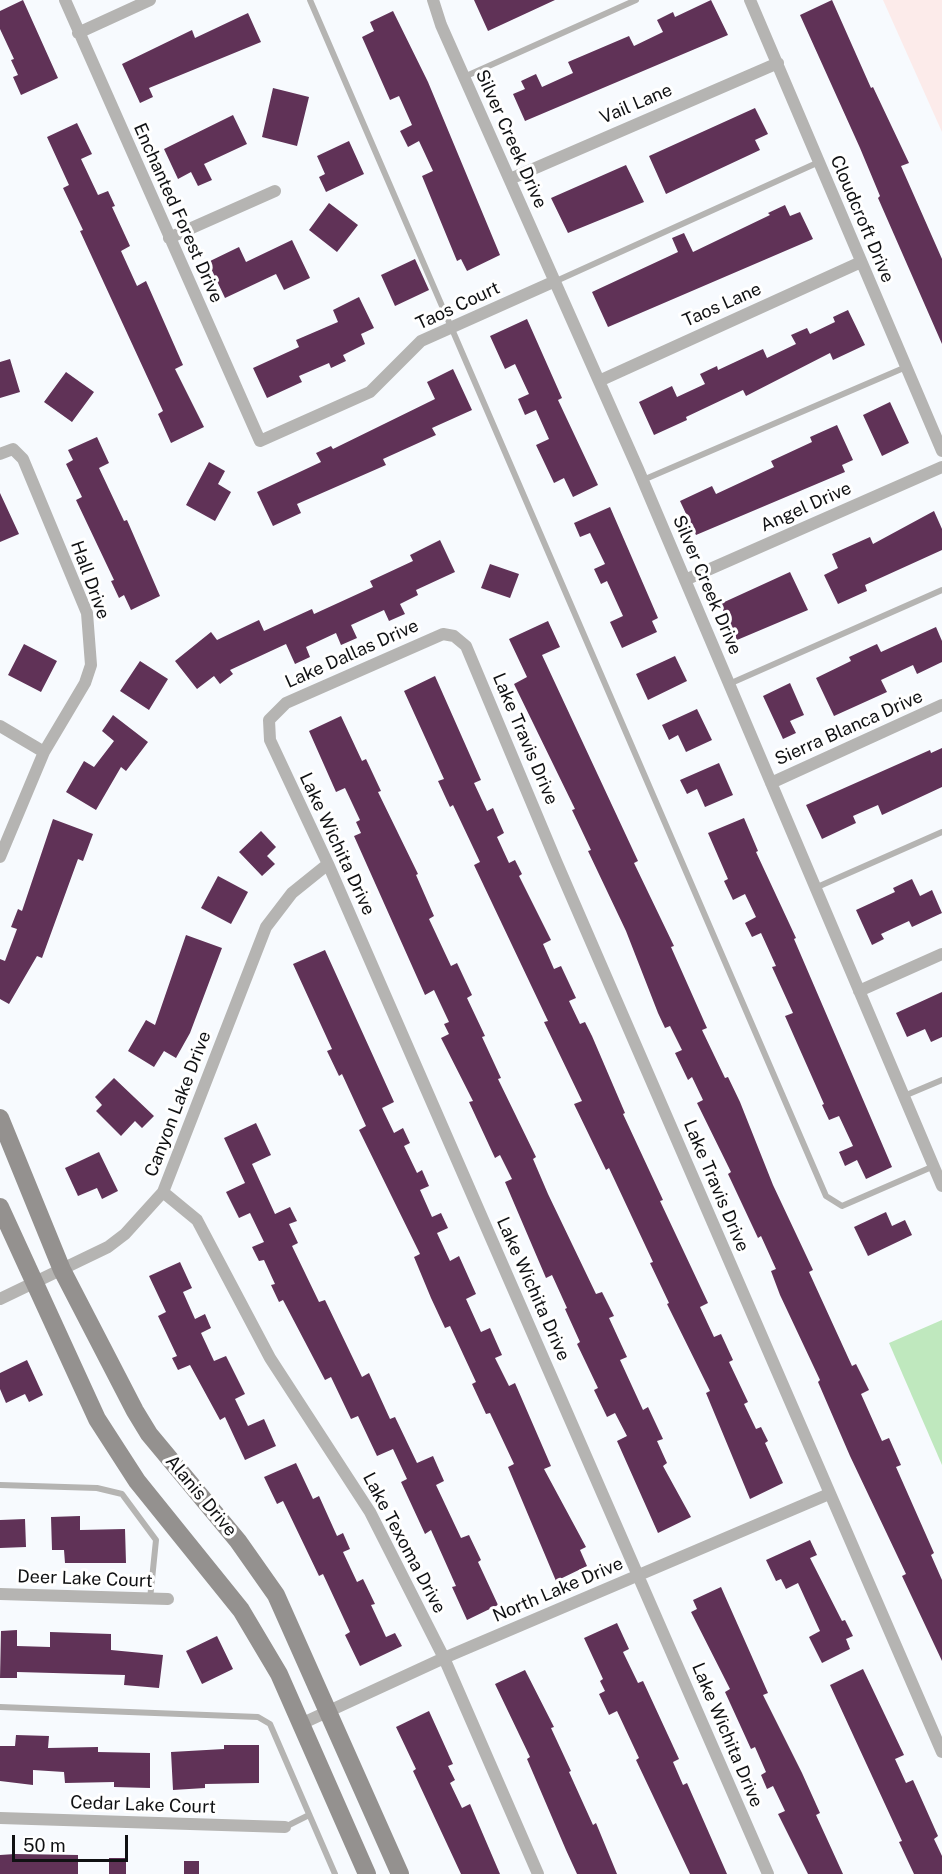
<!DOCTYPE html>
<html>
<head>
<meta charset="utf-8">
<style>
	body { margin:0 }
	#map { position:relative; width:942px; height:1874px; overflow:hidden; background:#f7fafe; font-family:"Public Sans",sans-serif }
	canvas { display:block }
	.scale { position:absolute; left:12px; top:1835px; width:116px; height:27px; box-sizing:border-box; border:3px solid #101113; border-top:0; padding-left:8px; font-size:18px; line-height:21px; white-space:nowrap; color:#101113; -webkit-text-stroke:4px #fff; paint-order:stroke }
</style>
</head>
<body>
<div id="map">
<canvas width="942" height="1874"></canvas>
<div class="scale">50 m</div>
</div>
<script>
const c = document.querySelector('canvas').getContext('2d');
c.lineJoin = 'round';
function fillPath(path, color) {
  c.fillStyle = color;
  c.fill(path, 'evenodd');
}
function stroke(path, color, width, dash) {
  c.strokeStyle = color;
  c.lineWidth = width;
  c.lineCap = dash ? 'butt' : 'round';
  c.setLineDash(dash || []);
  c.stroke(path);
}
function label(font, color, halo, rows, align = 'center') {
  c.font = font + ' "Public Sans",sans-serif';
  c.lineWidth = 6;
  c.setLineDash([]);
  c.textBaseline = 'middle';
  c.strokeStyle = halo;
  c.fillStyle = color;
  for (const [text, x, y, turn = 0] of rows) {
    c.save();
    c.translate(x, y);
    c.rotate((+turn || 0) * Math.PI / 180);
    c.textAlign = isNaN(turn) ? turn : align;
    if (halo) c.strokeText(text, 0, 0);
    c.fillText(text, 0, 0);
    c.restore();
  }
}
const education = new Path2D(`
	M 883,0 L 942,0 L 942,132 Z`);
const green = new Path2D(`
	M 942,1320 L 942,1465 L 889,1343 Z`);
const building = new Path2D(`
	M 23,0 L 58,78 L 21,95 L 13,77 L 18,75 L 11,60 L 14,59 L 0,29 L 0,11 Z
	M 474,0 L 555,0 L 488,31 Z
	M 711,0 L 728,35 L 525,121 L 513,94 L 525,89 L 521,81 L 536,74 L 542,87 L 573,73 L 568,62 L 629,36 L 634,46 L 663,32 L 657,20 L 673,12 L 675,17 Z
	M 832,0 L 871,88 L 873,87 L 909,163 L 901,166 L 942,259 L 942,344 L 878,198 L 880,196 L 860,148 L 800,15 Z
	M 393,11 L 428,82 L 500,255 L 467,271 L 461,259 L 457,261 L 422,176 L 433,171 L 419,141 L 408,147 L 400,131 L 412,125 L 399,96 L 390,100 L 362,37 L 374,31 L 370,22 Z
	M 248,13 L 261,42 L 149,88 L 153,97 L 140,103 L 122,64 L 192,30 L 195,38 Z
	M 273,88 L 309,97 L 297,146 L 262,137 Z
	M 755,108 L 768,134 L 755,140 L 760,150 L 666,194 L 649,156 Z
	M 233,115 L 247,144 L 204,164 L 212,180 L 198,186 L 191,172 L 178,179 L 164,149 Z
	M 77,123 L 92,154 L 81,159 L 98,195 L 108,191 L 115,206 L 112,207 L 130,246 L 121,251 L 137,286 L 146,281 L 183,365 L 175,369 L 204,427 L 171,443 L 158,414 L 163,411 L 80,231 L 83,230 L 63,188 L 69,185 L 47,137 Z
	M 349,141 L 364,174 L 326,192 L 319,177 L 325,174 L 317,156 Z
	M 626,165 L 644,202 L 568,233 L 551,198 Z
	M 329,203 L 358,225 L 337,252 L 309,230 Z
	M 785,205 L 790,216 L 800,212 L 813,239 L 608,327 L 592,292 L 678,252 L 672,238 L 684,233 L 693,252 L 770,215 L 768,213 Z
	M 292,240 L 310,278 L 284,290 L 276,274 L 225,298 L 208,262 L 239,247 L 246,262 Z
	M 415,259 L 429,290 L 395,306 L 381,275 Z
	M 359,297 L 374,328 L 361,334 L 365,344 L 343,355 L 346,361 L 331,368 L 329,363 L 299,376 L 302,382 L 267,398 L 253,368 L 299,347 L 296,340 L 338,322 L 333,310 Z
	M 848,310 L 865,345 L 833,360 L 830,353 L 746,396 L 743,390 L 686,417 L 687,420 L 654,435 L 639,402 L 672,386 L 677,397 L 705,384 L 700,374 L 717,366 L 718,370 L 763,349 L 767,358 L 796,344 L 791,335 L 807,328 L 810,334 L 835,322 L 833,317 Z
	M 527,319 L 562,398 L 558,400 L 598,485 L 573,497 L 564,478 L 554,483 L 536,445 L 549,439 L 536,410 L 525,415 L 518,399 L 529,394 L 515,364 L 505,369 L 490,336 Z
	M 10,359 L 20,392 L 0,398 L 0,362 Z
	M 453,369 L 472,410 L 432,428 L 436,435 L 383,459 L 386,465 L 297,504 L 301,513 L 273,526 L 257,492 L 321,462 L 316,453 L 331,446 L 333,449 L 435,399 L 427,382 Z
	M 66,372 L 94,392 L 72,422 L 44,402 Z
	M 890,402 L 909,443 L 882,456 L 863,415 Z
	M 837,425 L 853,460 L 842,465 L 845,472 L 696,535 L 680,501 L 712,486 L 716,494 L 774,467 L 771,461 L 812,442 L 810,437 Z
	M 97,437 L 109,463 L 99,468 L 124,521 L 127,520 L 160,596 L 131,610 L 124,595 L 119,598 L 111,581 L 114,580 L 76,500 L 82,497 L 66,464 L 73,460 L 68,450 Z
	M 209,462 L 225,471 L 218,484 L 231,492 L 215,521 L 186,505 Z
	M 0,493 L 19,534 L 0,542 Z
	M 610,507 L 658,618 L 652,621 L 657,632 L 622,648 L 610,622 L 623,616 L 607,581 L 601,584 L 594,569 L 605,564 L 590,533 L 580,537 L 574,523 Z
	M 934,511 L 942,529 L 942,550 L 865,585 L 867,591 L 838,604 L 824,575 L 838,568 L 832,554 L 870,537 L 873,544 Z
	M 440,540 L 455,572 L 416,590 L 418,595 L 400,604 L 405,614 L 389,621 L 384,610 L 351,625 L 357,638 L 341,645 L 336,633 L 306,647 L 310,657 L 295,664 L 286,644 L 230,670 L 233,674 L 220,684 L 214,676 L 197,689 L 175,661 L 211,632 L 217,640 L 259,620 L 264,631 L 312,609 L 314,614 L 373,587 L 370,581 L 413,561 L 410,555 Z
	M 490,564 L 519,574 L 510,598 L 481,588 Z
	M 790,572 L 808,610 L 737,640 L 720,604 Z
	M 548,621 L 560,647 L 542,655 L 638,861 L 634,863 L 674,946 L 671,947 L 707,1028 L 702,1030 L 725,1078 L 728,1077 L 740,1102 L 773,1185 L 813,1270 L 809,1272 L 852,1366 L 856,1364 L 869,1390 L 861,1394 L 882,1441 L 889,1438 L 901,1465 L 896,1467 L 934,1553 L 931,1555 L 942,1580 L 942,1661 L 902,1576 L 906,1574 L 850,1456 L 818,1382 L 820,1380 L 780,1295 L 771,1271 L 776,1269 L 761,1236 L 758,1238 L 728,1174 L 731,1172 L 697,1103 L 703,1100 L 692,1077 L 688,1080 L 675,1053 L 682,1050 L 670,1026 L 665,1028 L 658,1013 L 626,931 L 588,851 L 591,850 L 572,810 L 575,809 L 514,684 L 527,677 L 509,639 Z
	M 936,627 L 942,641 L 942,662 L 917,674 L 913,665 L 881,680 L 887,692 L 834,716 L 816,678 L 851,661 L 849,657 L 877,644 L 881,652 Z
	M 24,644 L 57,661 L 41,692 L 8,675 Z
	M 675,656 L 687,681 L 648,700 L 636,674 Z
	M 140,661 L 168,679 L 149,710 L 120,691 Z
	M 435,676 L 481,780 L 474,783 L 487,811 L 493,808 L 504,833 L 497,837 L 509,863 L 515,860 L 522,874 L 519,876 L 551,940 L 543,944 L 554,969 L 561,966 L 576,998 L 569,1001 L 580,1024 L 585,1022 L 592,1036 L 625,1113 L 623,1114 L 663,1200 L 660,1201 L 708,1303 L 700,1307 L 714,1337 L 721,1334 L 733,1360 L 729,1362 L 748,1402 L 744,1404 L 756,1429 L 761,1427 L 768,1441 L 765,1443 L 783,1483 L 750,1499 L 706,1393 L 710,1391 L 667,1304 L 669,1303 L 650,1263 L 653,1262 L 609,1168 L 606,1170 L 574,1104 L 582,1101 L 544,1022 L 548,1021 L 474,865 L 480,862 L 453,805 L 450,807 L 438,781 L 444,779 L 404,691 Z
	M 790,683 L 804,715 L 790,721 L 796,733 L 783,739 L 763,696 Z
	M 697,709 L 712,740 L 686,752 L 678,735 L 669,740 L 662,725 Z
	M 113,715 L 148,742 L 126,771 L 121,767 L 96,810 L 66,792 L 84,761 L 94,767 L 114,741 L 102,731 Z
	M 341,716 L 362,761 L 366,759 L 381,791 L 378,792 L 418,874 L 416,875 L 434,916 L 429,919 L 451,966 L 457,963 L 472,995 L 467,998 L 485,1036 L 482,1037 L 501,1078 L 498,1079 L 536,1157 L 533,1159 L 548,1194 L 596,1294 L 602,1292 L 614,1316 L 609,1318 L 627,1357 L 620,1360 L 643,1410 L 648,1407 L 663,1439 L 657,1441 L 667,1463 L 663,1466 L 691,1517 L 658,1533 L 617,1441 L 627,1436 L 615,1413 L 607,1417 L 594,1390 L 598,1388 L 577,1344 L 580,1342 L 565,1309 L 567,1308 L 552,1275 L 546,1278 L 505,1182 L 512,1179 L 500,1155 L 495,1158 L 469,1102 L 473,1101 L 441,1038 L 449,1034 L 444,1024 L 449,1022 L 434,990 L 425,995 L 354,836 L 361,833 L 356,822 L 360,820 L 345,788 L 336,792 L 309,731 Z
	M 942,748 L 942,787 L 882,815 L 878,805 L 853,816 L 856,823 L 822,839 L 806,805 L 930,750 L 931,753 Z
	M 719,763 L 733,795 L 705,807 L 697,789 L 687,794 L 680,780 Z
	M 744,818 L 758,851 L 756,852 L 796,938 L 794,939 L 892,1167 L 866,1179 L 857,1160 L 845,1166 L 839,1152 L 853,1146 L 839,1116 L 829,1120 L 822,1105 L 824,1104 L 785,1016 L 793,1013 L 772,967 L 776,966 L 761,933 L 752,937 L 745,923 L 756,917 L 745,894 L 733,900 L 724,881 L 728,879 L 708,833 Z
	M 53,819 L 93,834 L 83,861 L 78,859 L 42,958 L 37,956 L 9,1004 L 0,999 L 0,959 L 5,961 L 17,929 L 11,927 L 18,909 L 22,911 Z
	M 261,831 L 276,847 L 267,856 L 275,864 L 262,876 L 239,852 Z
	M 218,876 L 248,892 L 231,924 L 201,908 Z
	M 912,879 L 920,896 L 932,890 L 942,913 L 912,927 L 909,921 L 881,934 L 884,939 L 872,945 L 856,910 L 895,892 L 893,888 Z
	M 186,935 L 222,948 L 190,1033 L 176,1058 L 164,1051 L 154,1067 L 128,1051 L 146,1020 L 155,1025 Z
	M 325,950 L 394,1102 L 382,1108 L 394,1133 L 403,1128 L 410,1143 L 404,1146 L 417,1173 L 422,1170 L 429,1186 L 420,1190 L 432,1217 L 441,1213 L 448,1228 L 437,1233 L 450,1261 L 459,1256 L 476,1294 L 466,1299 L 481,1332 L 490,1328 L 502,1355 L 495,1358 L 509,1386 L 515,1383 L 551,1466 L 544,1469 L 586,1547 L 580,1550 L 587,1566 L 556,1581 L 508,1467 L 514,1464 L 490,1413 L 486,1414 L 472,1384 L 476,1382 L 450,1326 L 445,1328 L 431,1298 L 414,1257 L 420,1254 L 359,1130 L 366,1126 L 342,1074 L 339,1076 L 327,1051 L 332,1049 L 293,964 Z
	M 942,992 L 942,1037 L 931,1042 L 925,1029 L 907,1037 L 896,1013 Z
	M 114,1078 L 154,1116 L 142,1128 L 135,1121 L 121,1136 L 96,1111 L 102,1105 L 95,1097 Z
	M 256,1123 L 271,1155 L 252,1164 L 275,1214 L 290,1207 L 297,1221 L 289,1224 L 298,1243 L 292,1246 L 319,1302 L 325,1300 L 362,1377 L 369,1373 L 390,1419 L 395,1417 L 417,1463 L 433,1456 L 444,1481 L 436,1485 L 461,1538 L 469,1535 L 481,1560 L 478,1562 L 498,1605 L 467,1620 L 452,1587 L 456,1586 L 431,1530 L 425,1534 L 401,1482 L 407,1479 L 393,1449 L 377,1456 L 358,1416 L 351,1419 L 331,1377 L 325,1380 L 283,1300 L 279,1302 L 271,1285 L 275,1284 L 264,1260 L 259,1261 L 252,1247 L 264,1242 L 250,1213 L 239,1218 L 226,1192 L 245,1183 L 224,1138 Z
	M 99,1152 L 118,1191 L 102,1199 L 97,1188 L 78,1196 L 65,1168 Z
	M 886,1212 L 892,1226 L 905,1220 L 912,1235 L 868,1256 L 854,1227 Z
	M 180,1262 L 192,1288 L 183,1292 L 195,1319 L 205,1314 L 211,1328 L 201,1333 L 214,1361 L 226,1356 L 245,1394 L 235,1399 L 248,1426 L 264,1419 L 276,1446 L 245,1460 L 225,1417 L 220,1420 L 190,1365 L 178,1370 L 172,1358 L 177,1356 L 158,1316 L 166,1312 L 149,1276 Z
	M 27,1360 L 43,1395 L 29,1402 L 25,1394 L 6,1403 L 0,1389 L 0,1373 Z
	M 296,1463 L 313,1499 L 319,1496 L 337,1536 L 343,1533 L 350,1549 L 343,1552 L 357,1582 L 363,1579 L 375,1604 L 371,1605 L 386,1637 L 395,1633 L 402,1646 L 360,1666 L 345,1635 L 350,1632 L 323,1574 L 319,1576 L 283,1501 L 277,1504 L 264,1477 Z
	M 80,1516 L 80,1530 L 125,1529 L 126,1563 L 65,1563 L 64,1550 L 52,1550 L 51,1517 Z
	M 25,1519 L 26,1547 L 0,1548 L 0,1520 Z
	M 810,1540 L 817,1555 L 810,1558 L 842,1621 L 845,1620 L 853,1636 L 846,1639 L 850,1649 L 822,1663 L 809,1637 L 820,1631 L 798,1583 L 786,1589 L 781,1579 L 776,1581 L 766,1560 Z
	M 721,1587 L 768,1693 L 763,1695 L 802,1773 L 820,1813 L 816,1815 L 843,1874 L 808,1874 L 778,1814 L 785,1811 L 773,1786 L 767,1789 L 761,1775 L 766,1772 L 755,1747 L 751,1749 L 725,1692 L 730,1689 L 691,1612 L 697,1609 L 693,1600 Z
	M 617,1623 L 629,1649 L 623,1652 L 638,1683 L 643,1681 L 679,1759 L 673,1762 L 683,1785 L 687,1783 L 727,1874 L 690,1874 L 636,1760 L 639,1758 L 617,1711 L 609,1715 L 599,1694 L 605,1691 L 600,1681 L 603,1679 L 584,1638 Z
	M 17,1630 L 17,1646 L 50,1647 L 50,1632 L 111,1634 L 111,1650 L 163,1655 L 159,1688 L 124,1685 L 125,1675 L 17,1672 L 17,1678 L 0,1678 L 1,1631 Z
	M 217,1636 L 233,1669 L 202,1684 L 186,1651 Z
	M 863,1669 L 904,1755 L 895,1759 L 906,1783 L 913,1780 L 938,1836 L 934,1839 L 942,1856 L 942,1874 L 914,1874 L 899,1842 L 902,1841 L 830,1685 Z
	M 525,1670 L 554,1727 L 551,1728 L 571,1771 L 569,1772 L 593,1825 L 596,1823 L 617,1874 L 577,1874 L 566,1850 L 527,1759 L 530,1757 L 495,1684 Z
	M 429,1711 L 453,1764 L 448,1766 L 455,1780 L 450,1783 L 462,1808 L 470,1804 L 500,1874 L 461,1874 L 413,1771 L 416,1769 L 396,1727 Z
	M 16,1735 L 49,1736 L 48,1748 L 98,1747 L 98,1752 L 150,1753 L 150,1788 L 114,1787 L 114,1782 L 65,1783 L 64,1772 L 33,1770 L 33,1785 L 0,1781 L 0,1746 L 15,1746 Z
	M 224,1745 L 259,1745 L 259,1783 L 205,1784 L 205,1788 L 173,1790 L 171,1752 L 224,1749 Z
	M 15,1854 L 78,1855 L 78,1874 L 0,1874 L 0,1855 Z
	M 109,1858 L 126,1858 L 126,1874 L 109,1874 Z
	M 184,1861 L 199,1861 L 199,1874 L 184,1874 Z`);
const service = new Path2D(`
	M 310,0 L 826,1196 L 842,1206 L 934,1166
	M 464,77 L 636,0
	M 554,282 L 819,162
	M 643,480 L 906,367
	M 729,684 L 942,590
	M 815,888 L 942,832
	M 904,1096 L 942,1080
	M 0,1485 L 97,1488 L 122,1494 L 156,1540 L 150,1599
	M 0,1707 L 258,1717 L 270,1724 L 335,1874
	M 285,1827 L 309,1815`);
const minor = new Path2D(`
	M 65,0 L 260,441 L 370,392 L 421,341 L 553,282
	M 433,0 L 441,25 L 638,469 L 942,1186
	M 750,0 L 942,451
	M 78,33 L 150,0
	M 510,179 L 778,63
	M 169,238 L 275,191
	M 599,381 L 861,262
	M 0,454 L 13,449 L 23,459 L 87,613 L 91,665 L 85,683 L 44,752 L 0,857
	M 685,580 L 942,467
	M 0,726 L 44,752
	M 771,783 L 942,705
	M 859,991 L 942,954
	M 163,1192 L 197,1220 L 270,1358 L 370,1512 L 444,1658 L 538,1874
	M 0,1299 L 108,1247 L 125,1234 L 163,1192 L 266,927 L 292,893 L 328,864
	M 0,1594 L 168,1599
	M 303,1723 L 444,1658 L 829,1494
	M 0,1818 L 285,1827
	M 768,1874 L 328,864 L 270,740 L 269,720 L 286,703 L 443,634 L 454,636 L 466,646 L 556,861 L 942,1752`);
const secondary = new Path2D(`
	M 0,1118 L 62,1270 L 135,1411 L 149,1434 L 238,1541 L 276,1595 L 400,1874
	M 0,1207 L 97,1419 L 137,1481 L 241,1610 L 279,1674 L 367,1874`);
const streetNames = [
	["Vail Lane",636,104,-23],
	["Silver Creek Drive",511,139,66],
	["Enchanted Forest Drive",178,213,66],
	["Cloudcroft Drive",862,219,67],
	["Taos Lane",722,305,-24],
	["Taos Court",458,306,-25],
	["Angel Drive",806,507,-24],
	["Hall Drive",90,580,70],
	["Silver Creek Drive",707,585,67],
	["Lake Dallas Drive",352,654,-24],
	["Sierra Blanca Drive",849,728,-24],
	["Lake Travis Drive",525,739,67],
	["Lake Wichita Drive",337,844,65],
	["Canyon Lake Drive",178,1104,-69],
	["Lake Travis Drive",716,1186,67],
	["Lake Wichita Drive",533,1289,66],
	["Alanis Drive",201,1496,50],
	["Lake Texoma Drive",404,1543,62],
	["Deer Lake Court",85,1579,2],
	["North Lake Drive",558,1590,-23],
	["Lake Wichita Drive",727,1735,67],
	["Cedar Lake Court",143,1805,2]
];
fillPath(education, '#fcebea');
fillPath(green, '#bfe8be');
fillPath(building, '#603257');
stroke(service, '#b5b4b2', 6);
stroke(minor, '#b5b4b2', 12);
stroke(secondary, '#94918f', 18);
label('18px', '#101113', '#fff', streetNames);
</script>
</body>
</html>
